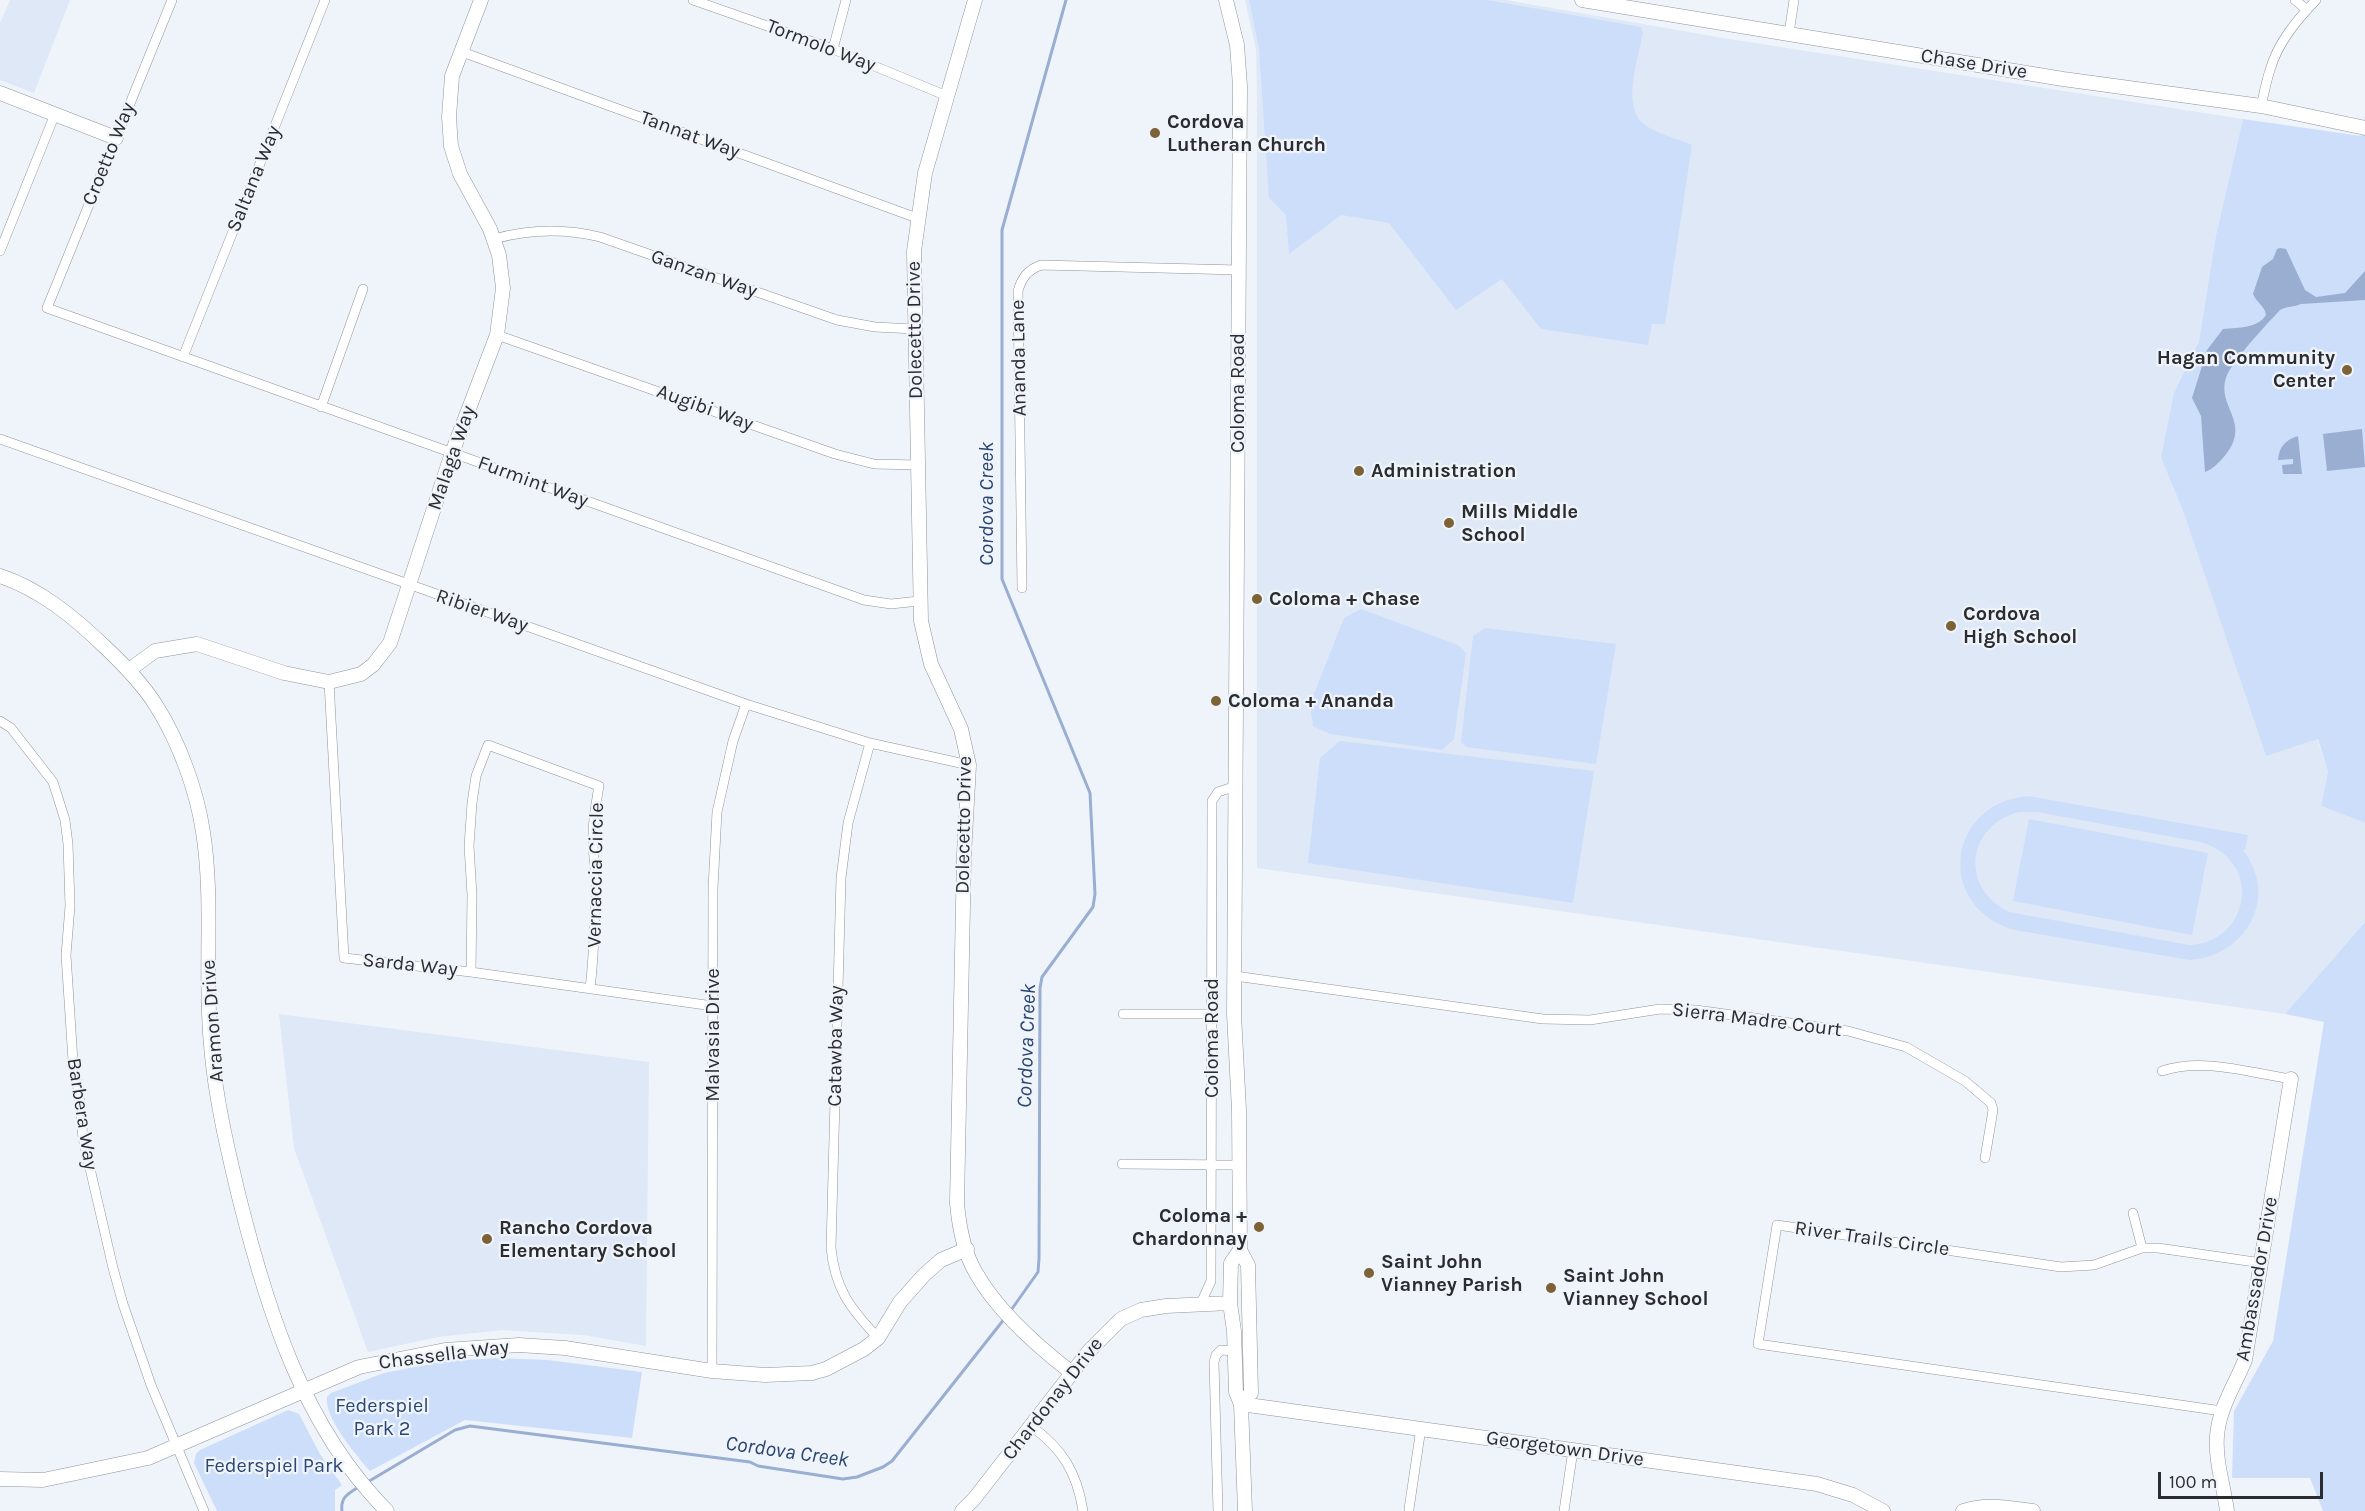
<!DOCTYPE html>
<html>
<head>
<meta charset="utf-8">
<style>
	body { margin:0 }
	#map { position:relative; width:2365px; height:1511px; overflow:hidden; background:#eff4fb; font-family:Karla,sans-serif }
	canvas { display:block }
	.scale { position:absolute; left:2158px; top:1472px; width:165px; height:27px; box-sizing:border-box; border:3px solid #2b2c2f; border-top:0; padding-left:8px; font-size:18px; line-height:21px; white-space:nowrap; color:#2b2c2f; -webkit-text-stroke:4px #eff4fb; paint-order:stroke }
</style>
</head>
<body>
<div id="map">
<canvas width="2365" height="1511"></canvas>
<div class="scale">100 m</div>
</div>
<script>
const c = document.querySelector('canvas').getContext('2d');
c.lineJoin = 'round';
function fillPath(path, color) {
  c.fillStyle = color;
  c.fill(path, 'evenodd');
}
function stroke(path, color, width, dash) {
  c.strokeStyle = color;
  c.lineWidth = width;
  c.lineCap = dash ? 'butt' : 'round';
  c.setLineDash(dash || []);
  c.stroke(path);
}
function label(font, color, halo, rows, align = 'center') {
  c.font = font + ' Karla,sans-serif';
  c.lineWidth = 4.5;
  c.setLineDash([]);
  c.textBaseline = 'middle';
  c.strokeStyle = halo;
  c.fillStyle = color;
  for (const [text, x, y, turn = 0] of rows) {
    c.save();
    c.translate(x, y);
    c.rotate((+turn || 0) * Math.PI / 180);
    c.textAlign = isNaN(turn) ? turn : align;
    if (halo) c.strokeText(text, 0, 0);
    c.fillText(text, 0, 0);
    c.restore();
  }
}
const built = new Path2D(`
	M 10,0 L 70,0 L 34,93 L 0,80 L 0,23 Z
	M 1245,0 L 1506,0 L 1723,38 L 2243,119 L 2216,235 L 2199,341 L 2174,393 L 2236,496 L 2328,771 L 2321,806 L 2365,823 L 2365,922 L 2285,1014 L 1257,868 L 1257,98 L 1256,50 Z
	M 279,1014 L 649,1062 L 646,1346 L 583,1335 L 502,1330 L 438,1337 L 368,1352 L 294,1148 Z`);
const green = new Path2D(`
	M 1249,0 L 1487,0 L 1641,27 L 1643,33 C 1638,59 1621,108 1645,125 C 1658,134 1678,139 1692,145 L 1665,324 L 1652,324 L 1648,345 L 1541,329 L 1502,279 L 1456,310 L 1389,223 L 1341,215 L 1289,254 L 1286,215 L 1269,198 L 1259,49 Z
	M 2365,116 L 2365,823 L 2321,806 L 2328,771 L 2318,739 L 2266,756 L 2184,513 L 2161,457 L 2174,393 L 2199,341 L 2216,235 L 2243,119 L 2361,136 Z
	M 1361,609 L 1458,645 L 1466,653 L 1454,739 L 1442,750 L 1330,734 L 1313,726 L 1310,704 L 1344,618 Z
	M 1485,628 L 1616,644 L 1596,764 L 1466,747 L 1461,742 L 1473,636 Z
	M 1340,741 L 1594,771 L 1573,903 L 1308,863 L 1320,758 Z
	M 2028,796 L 2248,835 L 2245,850 L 2243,850 C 2280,898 2245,957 2189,960 L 2015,930 C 1935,908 1946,803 2028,796 ZM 2019,812 L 2037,812 L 2200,842 C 2262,858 2253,942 2189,945 L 2009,912 C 1960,888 1966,826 2019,812 Z
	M 2029,819 L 2208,853 L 2192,935 L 2013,901 Z
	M 2365,922 L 2365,1511 L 2323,1511 L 2310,1478 L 2232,1478 L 2234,1411 L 2273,1341 L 2324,1022 L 2285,1014 Z
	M 499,1358 L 548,1360 L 642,1372 L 632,1438 L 465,1420 L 370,1471 C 357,1456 324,1418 327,1397 L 331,1393 L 384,1373 L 446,1361 Z
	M 288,1410 L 299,1414 L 320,1454 L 342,1485 L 335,1490 L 335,1511 L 217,1511 L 194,1463 L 196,1454 L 200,1450 Z`);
const water = new Path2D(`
	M 2280,248 L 2286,249 L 2305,290 L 2316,297 L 2345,293 L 2365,271 L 2365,300 L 2301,304 C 2294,307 2287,306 2280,310 C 2266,325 2235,358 2227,375 C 2214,407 2255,422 2223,458 C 2217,464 2213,469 2205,472 L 2201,416 L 2192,398 L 2207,350 L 2223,329 C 2239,327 2257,329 2266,315 C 2265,306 2256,302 2253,294 L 2262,267 L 2273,259 L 2277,249 Z
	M 2362,429 L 2365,467 L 2327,471 L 2323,434 Z
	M 2298,436 L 2302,474 L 2283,474 L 2282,465 L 2293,464 L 2293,459 L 2278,460 C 2279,447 2285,440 2298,436 Z`);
const stream = new Path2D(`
	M 1009,1313 L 1038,1272 L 1039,1259 L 1040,988 L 1042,977 L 1093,907 L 1095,894 L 1090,793 L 1002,579 L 1002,230 L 1066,0
	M 366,1483 L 455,1430 L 470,1426 L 750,1462 L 758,1466 L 843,1479 L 857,1477 L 883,1467 L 892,1461 L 1005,1318
	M 342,1511 C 340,1497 349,1493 360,1486`);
const street = new Path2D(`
	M 172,0 L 47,308 L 864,600 L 891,604 L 919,601
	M 693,0 L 833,49 L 947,96
	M 2295,0 L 2307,10
	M 1789,33 L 1794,0
	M 833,49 L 846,0
	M 462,52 L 917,218
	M 2261,106 C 2264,94 2266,82 2270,70 C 2278,42 2297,20 2316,0
	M 494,239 C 530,229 563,228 600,237 L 837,320 L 875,327 L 914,329
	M 0,251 L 55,114
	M 497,335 L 835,454 L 874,464 L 917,465
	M 183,357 L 325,0
	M 321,407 L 363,289
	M 0,439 L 746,704 L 870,743 L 969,765
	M 1022,588 L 1018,291 C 1022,277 1028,270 1041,265 L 1239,270
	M 329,682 L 344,958 L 471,972 L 713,1006
	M 0,721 L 11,728 L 53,782 L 65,820 L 68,844 L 70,906 L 66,955 L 73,1061 L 79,1095 L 83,1138 L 113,1268 L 123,1304 L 151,1385 L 204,1511
	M 870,743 L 848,823 L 841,878 L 831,1248 C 835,1289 850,1308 878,1338
	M 471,972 L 472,895 L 469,846 L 472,803 L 476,776 L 488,745 L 599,786 C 596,804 592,823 593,841 C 593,860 598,877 596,896 C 594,927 594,958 590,988
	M 1235,976 L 1543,1019 L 1590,1020 L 1660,1009 L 1696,1010 L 1848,1031 L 1906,1047 L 1965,1081 L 1991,1103 L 1993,1110 L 1985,1158
	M 1123,1014 L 1211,1014
	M 2162,1071 C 2203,1057 2250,1073 2291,1079
	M 1122,1164 L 1239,1165
	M 2133,1213 L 2142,1248
	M 1201,1303 L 1211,1281 L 1212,801 L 1218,792 L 1236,786
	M 712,1371 L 713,888 L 717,812 L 733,741 L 746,704
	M 2222,1411 L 1758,1344 L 1777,1225 L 2061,1267 L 2094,1265 L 2142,1248 L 2158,1248 L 2262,1263
	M 1031,1426 C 1063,1449 1077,1473 1083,1511
	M 1409,1509 L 1421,1428
	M 1218,1511 L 1214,1362 L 1216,1355 L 1221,1350 L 1235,1351
	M 1564,1511 L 1573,1450`);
const secondary = new Path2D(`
	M 975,0 L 925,173 L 914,251 L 921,621 L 931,664 L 961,729 L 969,765 L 964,855 L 957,1203 C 959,1226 964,1253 976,1273 C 998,1312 1037,1346 1072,1373
	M 1226,0 L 1237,45 L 1240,86 L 1234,1014 L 1239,1110 L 1240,1250 L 1248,1265 L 1251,1393 L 1241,1404
	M 1582,0 L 2063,79 L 2261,106 L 2365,128
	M 0,93 L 116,138
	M 0,576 C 40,589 75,618 105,647 C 124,665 143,684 157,707 C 179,742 197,791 203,832 C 214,902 204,974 211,1045 C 215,1096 227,1147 239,1197 C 267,1309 303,1427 387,1511
	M 129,670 L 155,651 L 197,644 L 284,673 L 329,682 L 361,674 L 373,665 L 390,643 L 452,453 L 497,335 L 503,288 L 499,255 L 490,229 L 460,174 L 451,146 L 449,117 L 452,76 L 481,0
	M 1240,1250 L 1231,1263 L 1230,1303 L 1234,1331 L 1236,1392 L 1241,1404 L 1245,1511
	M 1241,1404 L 1817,1484 L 1853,1495 L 1883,1511
	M 0,1479 L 43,1480 L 148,1458 L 359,1367 L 445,1350 L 519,1345 L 565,1348 L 712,1371 L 765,1375 L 812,1373 L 826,1369 L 864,1349 L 878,1338 L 900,1302 L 924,1275 L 941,1260 L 967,1249
	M 962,1511 L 974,1499 L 1089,1351 L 1121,1319 L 1141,1310 L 1166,1306 L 1230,1303
	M 1963,1511 C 1986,1503 2009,1508 2033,1511
	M 2227,1511 C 2224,1487 2215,1461 2217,1436 C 2219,1408 2235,1385 2245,1360 L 2291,1079`);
const markers = [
	[1155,133,6,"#7c6234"],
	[2347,370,6,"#7c6234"],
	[1359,471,6,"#7c6234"],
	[1449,523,6,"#7c6234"],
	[1257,599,6,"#7c6234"],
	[1951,626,6,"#7c6234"],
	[1216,701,6,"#7c6234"],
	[1259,1227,6,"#7c6234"],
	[487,1239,6,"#7c6234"],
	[1369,1273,6,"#7c6234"],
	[1551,1288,6,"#7c6234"]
];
const streetNames = [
	["Tormolo Way",821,46,21],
	["Chase Drive",1974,64,9],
	["Tannat Way",690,135,20],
	["Croetto Way",109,154,-68],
	["Saltana Way",254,179,-68],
	["Ganzan Way",704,274,19],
	["Dolecetto Drive",915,330,-91],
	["Ananda Lane",1019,358,-91],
	["Coloma Road",1238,393,-90],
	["Augibi Way",705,408,20],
	["Malaga Way",452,458,-71],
	["Furmint Way",533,482,20],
	["Ribier Way",482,611,19],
	["Dolecetto Drive",964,825,-89],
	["Vernaccia Circle",596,875,-89],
	["Sarda Way",410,965,6],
	["Sierra Madre Court",1757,1020,7],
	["Aramon Drive",213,1021,-94],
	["Malvasia Drive",713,1035,-90],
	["Coloma Road",1212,1038,-90],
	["Catawba Way",836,1046,-89],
	["Barbera Way",82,1114,81],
	["River Trails Circle",1872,1239,8],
	["Ambassador Drive",2257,1279,-80],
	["Chassella Way",444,1355,-7],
	["Chardonay Drive",1053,1399,-52],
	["Georgetown Drive",1565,1449,8]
];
const poiNames = [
	["Cordova",1167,122],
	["Lutheran Church",1167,145],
	["Hagan Community",2335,358,"right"],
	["Center",2335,381,"right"],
	["Administration",1371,471],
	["Mills Middle",1461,512],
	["School",1461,535],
	["Coloma + Chase",1269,599],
	["Cordova",1963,614],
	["High School",1963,637],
	["Coloma + Ananda",1228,701],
	["Coloma +",1247,1216,"right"],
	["Chardonnay",1247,1239,"right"],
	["Rancho Cordova",499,1228],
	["Elementary School",499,1251],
	["Saint John",1381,1262],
	["Vianney Parish",1381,1285],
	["Saint John",1563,1276],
	["Vianney School",1563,1299]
];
const parkNames = [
	["Federspiel",382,1406],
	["Park 2",382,1429],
	["Federspiel Park",274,1466]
];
const waterNames = [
	["Cordova Creek",987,504,-90],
	["Cordova Creek",1027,1046,-88],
	["Cordova Creek",787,1452,8]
];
fillPath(built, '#dfe8f6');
fillPath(green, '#cddefa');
fillPath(water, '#99aed0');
stroke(stream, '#99aed0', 3);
stroke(street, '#8f949b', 10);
stroke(secondary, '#8f949b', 15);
stroke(street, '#fff', 9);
stroke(secondary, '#fff', 14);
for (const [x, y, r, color] of markers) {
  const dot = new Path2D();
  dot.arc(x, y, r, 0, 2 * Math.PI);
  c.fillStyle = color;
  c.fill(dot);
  stroke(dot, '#eff4fb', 2);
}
label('20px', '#2b2c2f', '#eff4fb', streetNames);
label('bold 20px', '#2b2c2f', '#eff4fb', poiNames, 'left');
label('20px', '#2b4774', '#eff4fb', parkNames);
label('italic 21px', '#2a4572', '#eff4fb', waterNames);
</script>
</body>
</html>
